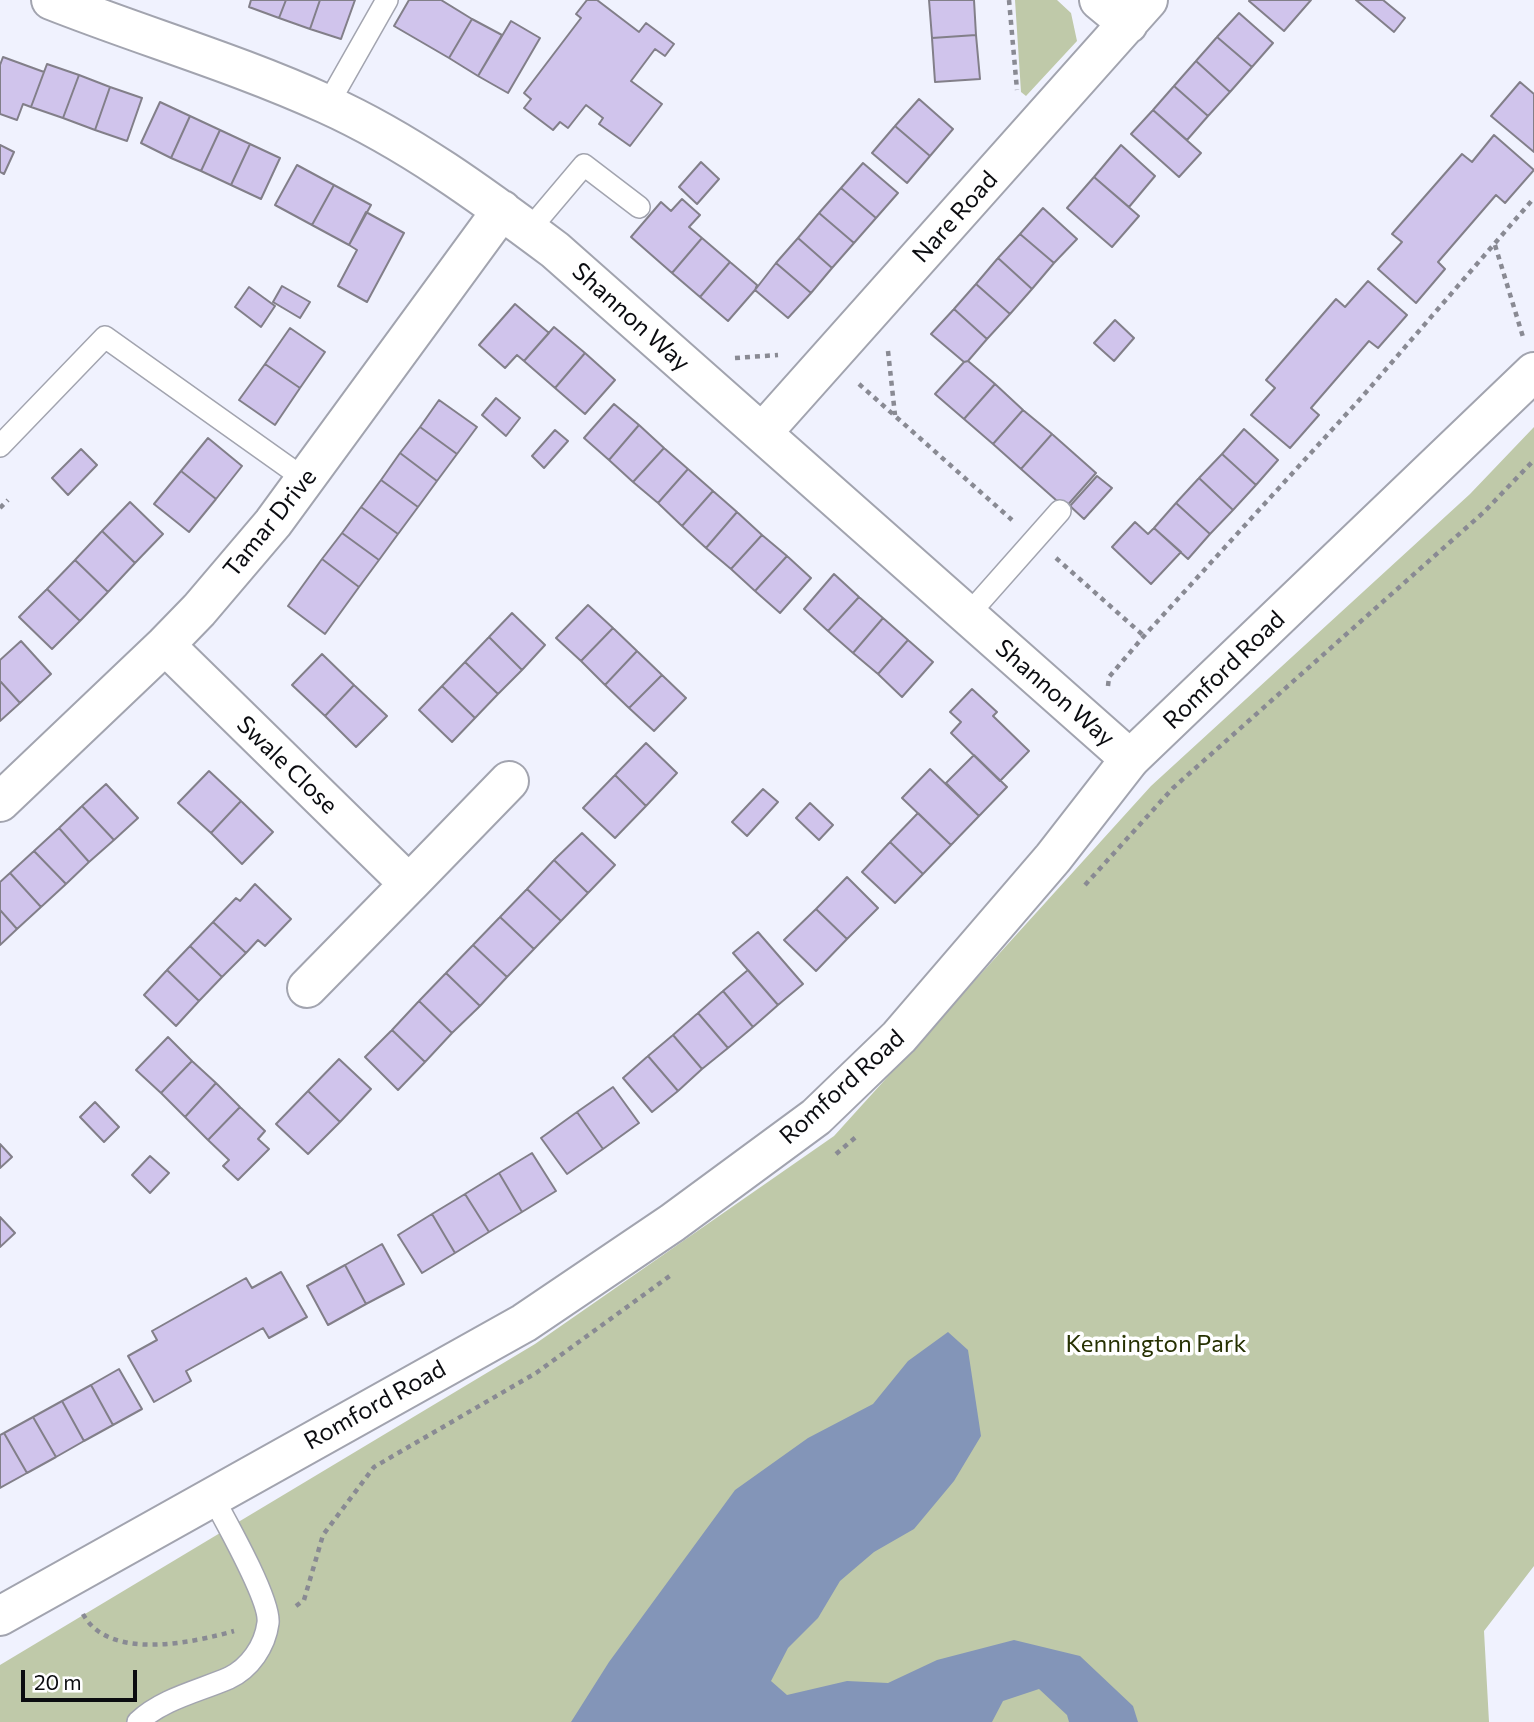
<!DOCTYPE html>
<html>
<head>
<meta charset="utf-8">
<style>
	body { margin:0 }
	#map { position:relative; width:1534px; height:1722px; overflow:hidden; background:#f0f2fe; font-family:Commissioner,sans-serif }
	canvas { display:block }
	.scale { position:absolute; left:21px; top:1670px; width:116px; height:32px; box-sizing:border-box; border:4px solid #0b0c10; border-top:0; padding-left:9px; font-size:21px; line-height:24px; white-space:nowrap; color:#0b0c10; -webkit-text-stroke:5px #fff; paint-order:stroke }
</style>
</head>
<body>
<div id="map">
<canvas width="1534" height="1722"></canvas>
<div class="scale">20 m</div>
</div>
<script>
const c = document.querySelector('canvas').getContext('2d');
c.lineJoin = 'round';
function fillPath(path, color) {
  c.fillStyle = color;
  c.fill(path, 'evenodd');
}
function stroke(path, color, width, dash) {
  c.strokeStyle = color;
  c.lineWidth = width;
  c.lineCap = dash ? 'butt' : 'round';
  c.setLineDash(dash || []);
  c.stroke(path);
}
function label(font, color, halo, rows, align = 'center') {
  c.font = font + ' Commissioner,sans-serif';
  c.lineWidth = 7;
  c.setLineDash([]);
  c.textBaseline = 'middle';
  c.strokeStyle = halo;
  c.fillStyle = color;
  for (const [text, x, y, turn = 0] of rows) {
    c.save();
    c.translate(x, y);
    c.rotate((+turn || 0) * Math.PI / 180);
    c.textAlign = isNaN(turn) ? turn : align;
    if (halo) c.strokeText(text, 0, 0);
    c.fillText(text, 0, 0);
    c.restore();
  }
}
const green = new Path2D(`
	M 1015,0 L 1057,0 L 1071,13 L 1077,41 L 1026,96 L 1021,92 Z
	M 1534,427 L 1534,1566 L 1484,1631 L 1489,1722 L 0,1722 L 0,1665 L 535,1344 L 834,1136 L 1151,786 L 1470,494 Z`);
const water = new Path2D(`
	M 948,1332 L 968,1350 L 981,1436 L 954,1481 L 914,1529 L 874,1552 L 840,1581 L 818,1618 L 788,1648 L 771,1681 L 787,1695 L 847,1681 L 888,1683 L 937,1660 L 1014,1640 L 1080,1656 L 1133,1706 L 1138,1722 L 1069,1722 L 1067,1715 L 1039,1689 L 1003,1701 L 992,1722 L 571,1722 L 609,1662 L 735,1490 L 808,1438 L 873,1404 L 908,1361 Z`);
const building = new Path2D(`
	M 251,0 L 286,0 L 279,18 L 249,7 Z
	M 286,0 L 320,0 L 310,29 L 279,18 Z
	M 320,0 L 355,0 L 341,39 L 310,29 Z
	M 409,0 L 441,0 L 472,19 L 449,58 L 394,26 Z
	M 587,0 L 597,0 L 639,32 L 646,23 L 674,44 L 665,56 L 655,49 L 631,81 L 662,104 L 630,146 L 599,124 L 603,118 L 586,105 L 568,128 L 560,122 L 553,130 L 524,108 L 531,99 L 524,93 L 581,18 L 576,14 Z
	M 929,0 L 974,0 L 976,35 L 932,38 Z
	M 1250,0 L 1311,0 L 1284,31 L 1249,1 Z
	M 1356,0 L 1383,0 L 1405,18 L 1394,32 Z
	M 1239,13 L 1273,43 L 1252,67 L 1217,37 Z
	M 472,19 L 502,35 L 478,76 L 449,58 Z
	M 511,21 L 540,38 L 508,93 L 478,76 Z
	M 976,35 L 980,79 L 935,82 L 932,38 Z
	M 1217,37 L 1252,67 L 1230,92 L 1196,61 Z
	M 3,57 L 44,72 L 31,107 L 23,104 L 17,120 L 0,114 L 0,65 Z
	M 1196,61 L 1230,92 L 1208,116 L 1174,86 Z
	M 47,64 L 79,75 L 63,118 L 31,107 Z
	M 79,75 L 110,87 L 95,130 L 63,118 Z
	M 1520,82 L 1534,94 L 1534,152 L 1491,116 Z
	M 1174,86 L 1208,116 L 1187,140 L 1153,110 Z
	M 110,87 L 142,98 L 127,141 L 95,130 Z
	M 919,99 L 953,129 L 930,156 L 895,126 Z
	M 160,102 L 190,116 L 171,158 L 141,143 Z
	M 1153,110 L 1201,153 L 1179,177 L 1131,134 Z
	M 190,116 L 220,130 L 201,171 L 171,158 Z
	M 895,126 L 930,156 L 907,183 L 872,153 Z
	M 220,130 L 250,144 L 231,185 L 201,171 Z
	M 1494,135 L 1534,170 L 1505,203 L 1496,195 L 1438,262 L 1445,269 L 1416,303 L 1378,269 L 1402,242 L 1392,234 L 1462,154 L 1472,162 Z
	M 250,144 L 280,158 L 261,199 L 231,185 Z
	M 0,145 L 14,152 L 4,174 L 0,172 Z
	M 1121,145 L 1155,176 L 1129,207 L 1094,177 Z
	M 701,162 L 719,179 L 697,204 L 679,187 Z
	M 863,163 L 898,193 L 876,218 L 841,188 Z
	M 297,165 L 334,185 L 312,225 L 275,205 Z
	M 1094,177 L 1139,216 L 1112,247 L 1067,208 Z
	M 334,185 L 371,205 L 349,245 L 312,225 Z
	M 841,188 L 876,218 L 854,243 L 819,213 Z
	M 682,199 L 700,215 L 689,227 L 702,238 L 672,273 L 631,237 L 661,202 L 671,211 Z
	M 1043,208 L 1077,239 L 1054,263 L 1020,234 Z
	M 366,212 L 404,233 L 367,302 L 338,286 L 357,250 L 349,245 Z
	M 819,213 L 854,243 L 832,268 L 798,238 Z
	M 1020,234 L 1054,263 L 1032,289 L 998,258 Z
	M 702,238 L 730,262 L 700,297 L 672,273 Z
	M 798,238 L 832,268 L 811,293 L 776,263 Z
	M 998,258 L 1032,289 L 1010,314 L 976,284 Z
	M 730,262 L 757,285 L 755,290 L 728,321 L 700,297 Z
	M 776,263 L 811,293 L 788,318 L 755,290 Z
	M 1368,281 L 1407,315 L 1378,348 L 1369,341 L 1311,408 L 1319,415 L 1290,448 L 1251,415 L 1275,388 L 1266,380 L 1336,299 L 1345,307 Z
	M 976,284 L 1010,314 L 987,339 L 954,309 Z
	M 282,286 L 310,302 L 300,318 L 273,302 Z
	M 249,287 L 275,306 L 261,327 L 235,307 Z
	M 515,304 L 549,333 L 524,361 L 517,355 L 505,368 L 479,345 Z
	M 954,309 L 987,339 L 968,361 L 964,362 L 931,334 Z
	M 1115,320 L 1134,338 L 1114,361 L 1094,343 Z
	M 554,327 L 585,353 L 555,388 L 524,361 Z
	M 290,328 L 325,352 L 300,388 L 265,364 Z
	M 585,353 L 615,380 L 585,414 L 555,388 Z
	M 968,361 L 995,384 L 964,419 L 935,394 L 964,362 Z
	M 265,364 L 300,388 L 275,425 L 239,400 Z
	M 995,384 L 1023,410 L 993,444 L 964,419 Z
	M 496,398 L 520,418 L 506,436 L 482,415 Z
	M 439,400 L 477,427 L 457,454 L 420,427 Z
	M 614,404 L 639,425 L 609,460 L 584,438 Z
	M 1023,410 L 1052,434 L 1021,469 L 993,444 Z
	M 639,425 L 664,448 L 633,482 L 609,460 Z
	M 420,427 L 457,454 L 437,481 L 400,453 Z
	M 1244,429 L 1278,460 L 1256,485 L 1222,454 Z
	M 555,430 L 568,441 L 544,468 L 532,456 Z
	M 1052,434 L 1096,473 L 1065,508 L 1021,469 Z
	M 208,438 L 242,466 L 216,499 L 181,471 Z
	M 664,448 L 688,469 L 658,503 L 633,482 Z
	M 81,449 L 97,465 L 68,495 L 52,478 Z
	M 400,453 L 437,481 L 418,507 L 381,480 Z
	M 1222,454 L 1256,485 L 1233,510 L 1199,478 Z
	M 688,469 L 713,491 L 682,526 L 658,503 Z
	M 181,471 L 216,499 L 189,532 L 154,504 Z
	M 1097,476 L 1112,488 L 1084,519 L 1070,506 Z
	M 1199,478 L 1233,510 L 1210,534 L 1176,503 Z
	M 381,480 L 418,507 L 398,534 L 361,507 Z
	M 713,491 L 737,512 L 706,548 L 682,526 Z
	M 130,502 L 163,534 L 135,563 L 102,531 Z
	M 1176,503 L 1210,534 L 1188,559 L 1154,528 Z
	M 361,507 L 398,534 L 379,560 L 342,533 Z
	M 737,512 L 762,535 L 731,569 L 706,548 Z
	M 1135,522 L 1148,534 L 1154,528 L 1181,552 L 1151,584 L 1112,547 Z
	M 102,531 L 135,563 L 108,592 L 75,560 Z
	M 342,533 L 379,560 L 359,587 L 322,559 Z
	M 762,535 L 787,556 L 755,591 L 731,569 Z
	M 787,556 L 811,578 L 780,613 L 755,591 Z
	M 322,559 L 359,587 L 325,634 L 288,606 Z
	M 75,560 L 108,592 L 80,621 L 47,589 Z
	M 834,574 L 859,597 L 828,631 L 804,609 Z
	M 47,589 L 80,621 L 52,649 L 19,617 Z
	M 859,597 L 883,618 L 853,653 L 828,631 Z
	M 588,605 L 613,628 L 581,661 L 556,638 Z
	M 512,613 L 545,645 L 522,670 L 489,637 Z
	M 883,618 L 908,640 L 878,674 L 853,653 Z
	M 613,628 L 637,651 L 605,685 L 581,661 Z
	M 489,637 L 522,670 L 498,694 L 465,662 Z
	M 908,640 L 933,662 L 902,697 L 878,674 Z
	M 21,641 L 51,674 L 20,703 L 0,681 L 0,660 Z
	M 637,651 L 662,675 L 629,708 L 605,685 Z
	M 322,654 L 354,685 L 325,716 L 292,685 Z
	M 465,662 L 498,694 L 475,718 L 442,686 Z
	M 662,675 L 686,698 L 654,731 L 629,708 Z
	M 0,681 L 20,703 L 0,721 Z
	M 354,685 L 387,716 L 356,747 L 325,716 Z
	M 442,686 L 475,718 L 452,742 L 419,710 Z
	M 972,689 L 997,712 L 993,716 L 1029,751 L 1000,781 L 951,733 L 961,722 L 950,712 Z
	M 646,743 L 677,773 L 646,806 L 615,775 Z
	M 974,755 L 1007,787 L 979,816 L 946,783 Z
	M 930,769 L 979,816 L 951,845 L 902,798 Z
	M 209,771 L 241,801 L 211,833 L 178,803 Z
	M 615,775 L 646,806 L 615,838 L 583,808 Z
	M 106,784 L 138,818 L 114,840 L 82,806 Z
	M 763,789 L 778,802 L 747,836 L 732,822 Z
	M 241,801 L 273,832 L 242,864 L 211,833 Z
	M 810,803 L 833,825 L 819,840 L 796,818 Z
	M 82,806 L 114,840 L 89,862 L 59,828 Z
	M 918,813 L 951,845 L 923,874 L 890,842 Z
	M 59,828 L 89,862 L 66,884 L 34,851 Z
	M 582,833 L 615,865 L 588,893 L 554,860 Z
	M 890,842 L 923,874 L 895,903 L 862,872 Z
	M 34,851 L 66,884 L 41,907 L 10,873 Z
	M 554,860 L 588,893 L 561,921 L 527,889 Z
	M 10,873 L 41,907 L 17,929 L 0,910 L 0,882 Z
	M 847,877 L 878,908 L 847,939 L 816,909 Z
	M 255,884 L 291,919 L 265,946 L 258,940 L 246,953 L 213,922 L 236,898 L 240,901 Z
	M 527,889 L 561,921 L 534,949 L 500,917 Z
	M 816,909 L 847,939 L 816,971 L 784,940 Z
	M 0,910 L 17,929 L 0,945 Z
	M 500,917 L 534,949 L 507,977 L 473,945 Z
	M 213,922 L 246,953 L 222,977 L 190,946 Z
	M 758,932 L 803,984 L 778,1005 L 733,953 Z
	M 473,945 L 507,977 L 480,1006 L 446,973 Z
	M 190,946 L 222,977 L 199,1001 L 167,970 Z
	M 167,970 L 199,1001 L 176,1026 L 144,995 Z
	M 748,970 L 778,1005 L 753,1027 L 723,991 Z
	M 446,973 L 480,1006 L 452,1033 L 419,1001 Z
	M 723,991 L 753,1027 L 728,1048 L 698,1013 Z
	M 419,1001 L 452,1033 L 425,1062 L 392,1030 Z
	M 698,1013 L 728,1048 L 702,1069 L 673,1035 Z
	M 392,1030 L 425,1062 L 398,1090 L 365,1057 Z
	M 673,1035 L 702,1069 L 678,1091 L 648,1056 Z
	M 168,1037 L 192,1061 L 161,1093 L 136,1070 Z
	M 648,1056 L 678,1091 L 652,1112 L 623,1078 Z
	M 339,1059 L 371,1089 L 340,1122 L 308,1091 Z
	M 192,1061 L 216,1083 L 185,1117 L 161,1093 Z
	M 216,1083 L 240,1107 L 208,1140 L 185,1117 Z
	M 613,1087 L 639,1123 L 603,1149 L 577,1112 Z
	M 308,1091 L 340,1122 L 308,1154 L 276,1124 Z
	M 95,1102 L 119,1127 L 104,1142 L 80,1117 Z
	M 240,1107 L 265,1131 L 258,1139 L 269,1149 L 238,1180 L 223,1166 L 229,1160 L 208,1140 Z
	M 577,1112 L 603,1149 L 567,1174 L 541,1138 Z
	M 0,1144 L 12,1157 L 0,1168 Z
	M 532,1153 L 556,1191 L 522,1212 L 499,1173 Z
	M 150,1156 L 169,1173 L 150,1193 L 132,1175 Z
	M 499,1173 L 522,1212 L 489,1232 L 465,1194 Z
	M 465,1194 L 489,1232 L 455,1253 L 432,1214 Z
	M 432,1214 L 455,1253 L 422,1273 L 398,1235 Z
	M 0,1217 L 15,1233 L 0,1247 Z
	M 382,1244 L 404,1284 L 366,1304 L 345,1265 Z
	M 345,1265 L 366,1304 L 328,1325 L 307,1286 Z
	M 281,1272 L 307,1317 L 269,1338 L 263,1328 L 186,1371 L 191,1381 L 154,1402 L 128,1356 L 157,1340 L 152,1331 L 246,1278 L 252,1288 Z
	M 119,1369 L 142,1409 L 113,1425 L 91,1385 Z
	M 91,1385 L 113,1425 L 84,1441 L 62,1401 Z
	M 62,1401 L 84,1441 L 56,1457 L 33,1417 Z
	M 33,1417 L 56,1457 L 27,1473 L 4,1433 Z
	M 4,1433 L 27,1473 L 0,1488 L 0,1435 Z`);
const path = new Path2D(`
	M 1009,0 L 1017,90
	M 1495,245 L 1523,337
	M 888,351 L 895,415
	M 735,358 L 778,355
	M 859,384 L 1012,520
	M 0,508 L 8,500
	M 1056,558 L 1144,636
	M 1108,686 L 1109,677 L 1144,636 L 1361,398 L 1534,198
	M 1085,885 L 1173,788 L 1484,512 L 1534,460
	M 836,1154 L 856,1137
	M 296,1606 L 304,1600 L 323,1535 L 374,1467 L 536,1373 L 671,1275
	M 83,1614 C 108,1661 192,1643 234,1631`);
const service = new Path2D(`
	M 328,104 L 387,0
	M 529,230 L 584,165 L 639,207
	M 0,446 L 105,337 L 306,480
	M 967,616 L 1060,511
	M 138,1722 C 162,1699 199,1691 229,1678 C 250,1668 265,1646 268,1623 C 271,1601 225,1520 212,1496`);
const minor = new Path2D(`
	M 51,0 C 142,36 236,63 326,104 C 408,141 483,196 555,250 L 1130,759
	M 1099,0 L 1128,24
	M 762,433 L 1148,0
	M 165,645 L 409,884 L 509,781
	M 0,802 L 165,645 L 199,610 L 273,523 L 502,210
	M 307,988 L 409,884`);
const tertiary = new Path2D(`
	M 0,1616 L 524,1323 L 672,1223 L 816,1117 L 899,1037 L 1053,858 L 1130,759 L 1534,372`);
const streetNames = [
	["Nare Road",955,217,-48],
	["Shannon Way",631,317,42],
	["Tamar Drive",270,523,-51],
	["Romford Road",1224,670,-44],
	["Shannon Way",1055,693,41],
	["Swale Close",287,765,44],
	["Romford Road",842,1087,-42],
	["Romford Road",375,1405,-29]
];
const parkNames = [
	["Kennington Park",1156,1344]
];
fillPath(green, '#bfc9a9');
fillPath(water, '#8395b8');
fillPath(building, '#d0c4ec');
stroke(building, '#827f89', 2);
stroke(service, '#a2a4af', 24);
stroke(minor, '#a2a4af', 42);
stroke(tertiary, '#a2a4af', 42);
stroke(path, '#898a93', 4.5, [5, 5]);
stroke(service, '#fff', 21);
stroke(minor, '#fff', 38);
stroke(tertiary, '#fff', 38);
label('24px', '#0b0c10', '#fff', streetNames);
label('24px', '#253001', '#fff', parkNames);
</script>
</body>
</html>
